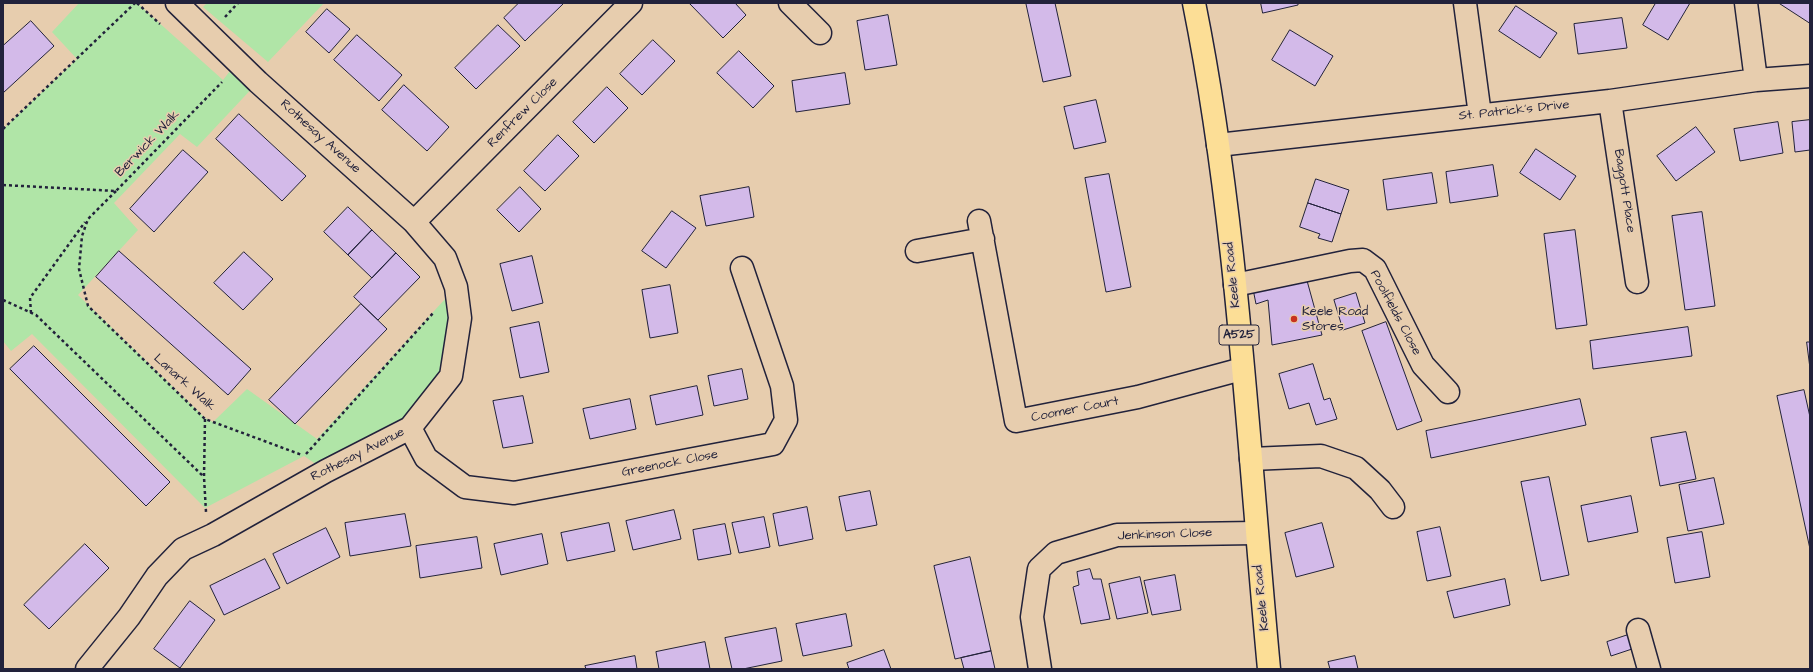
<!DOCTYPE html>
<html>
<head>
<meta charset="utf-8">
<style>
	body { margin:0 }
	#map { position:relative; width:1813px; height:672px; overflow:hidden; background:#e7cdae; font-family:"Architects Daughter",sans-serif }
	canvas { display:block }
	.frame { position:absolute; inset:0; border:4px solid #22223b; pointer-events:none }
</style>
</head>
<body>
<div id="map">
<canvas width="1813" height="672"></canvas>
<div class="frame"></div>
</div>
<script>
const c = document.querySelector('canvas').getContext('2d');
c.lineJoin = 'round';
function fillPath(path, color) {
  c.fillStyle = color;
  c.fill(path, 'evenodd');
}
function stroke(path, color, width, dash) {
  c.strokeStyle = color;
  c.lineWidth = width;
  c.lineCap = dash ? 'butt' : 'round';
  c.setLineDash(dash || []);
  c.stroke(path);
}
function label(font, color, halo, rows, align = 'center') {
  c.font = font + ' "Architects Daughter",sans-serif';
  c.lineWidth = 3;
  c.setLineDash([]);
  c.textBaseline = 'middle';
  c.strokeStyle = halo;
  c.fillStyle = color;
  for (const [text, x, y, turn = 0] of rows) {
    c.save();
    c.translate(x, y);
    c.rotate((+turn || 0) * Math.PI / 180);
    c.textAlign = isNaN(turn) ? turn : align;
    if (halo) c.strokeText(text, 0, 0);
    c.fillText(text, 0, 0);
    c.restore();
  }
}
const green = new Path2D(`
	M 79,3 L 137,3 L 223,80 L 237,62 L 258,82 L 197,147 L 180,134 L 114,203 L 138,230 L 78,295 L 205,418 L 213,422 L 247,389 L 317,439 L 456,287 L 451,376 L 410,428 L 326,471 L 304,456 L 205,508 L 32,334 L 11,351 L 3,341 L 3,129 L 77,59 L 52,32 Z
	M 207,3 L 324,3 L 268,62 L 203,7 Z`);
const building = new Path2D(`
	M 519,3 L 564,3 L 525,41 L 504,18 Z
	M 691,3 L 735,3 L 746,15 L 723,38 L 690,4 Z
	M 1032,3 L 1055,3 L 1071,76 L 1043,82 L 1026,4 Z
	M 1261,3 L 1298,3 L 1298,5 L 1263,13 Z
	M 1656,3 L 1690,3 L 1668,40 L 1643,25 Z
	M 1779,3 L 1810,3 L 1810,23 Z
	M 1516,6 L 1557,33 L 1540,58 L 1499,31 Z
	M 327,9 L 350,29 L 329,53 L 306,32 Z
	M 888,15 L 897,65 L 865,70 L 857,21 Z
	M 1622,18 L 1627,48 L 1578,54 L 1574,24 Z
	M 31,21 L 54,46 L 3,93 L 3,46 Z
	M 498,25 L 520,46 L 476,89 L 455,68 Z
	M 1290,30 L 1333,56 L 1315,86 L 1272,60 Z
	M 357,35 L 402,75 L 379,101 L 334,60 Z
	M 653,40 L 675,61 L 642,95 L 620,74 Z
	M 739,51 L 774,86 L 753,108 L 717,73 Z
	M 845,73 L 850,104 L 796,112 L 792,81 Z
	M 404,85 L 449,127 L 427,151 L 382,110 Z
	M 607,87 L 628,108 L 594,143 L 573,122 Z
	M 1096,100 L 1106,142 L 1074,149 L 1064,107 Z
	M 239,114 L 306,176 L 282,201 L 216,139 Z
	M 1810,120 L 1810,150 L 1795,152 L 1792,122 Z
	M 1778,122 L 1783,153 L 1740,161 L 1734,129 Z
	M 1696,127 L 1715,152 L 1676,181 L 1657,156 Z
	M 558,135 L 579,156 L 545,191 L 524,171 Z
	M 1536,149 L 1576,176 L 1560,200 L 1520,173 Z
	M 183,150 L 208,172 L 154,232 L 130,209 Z
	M 1493,165 L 1498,196 L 1450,203 L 1446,172 Z
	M 1432,173 L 1437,203 L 1387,210 L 1383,180 Z
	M 1109,174 L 1131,287 L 1106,292 L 1085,178 Z
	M 1316,179 L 1349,190 L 1341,214 L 1308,203 Z
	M 520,187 L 541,209 L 519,232 L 497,210 Z
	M 749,187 L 754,217 L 706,226 L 700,196 Z
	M 1308,203 L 1341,214 L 1332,242 L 1318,238 L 1320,234 L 1300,227 Z
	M 348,207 L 372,230 L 348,255 L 324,232 Z
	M 672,211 L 696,228 L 666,268 L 642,251 Z
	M 1702,212 L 1715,306 L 1685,310 L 1672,216 Z
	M 372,230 L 396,253 L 372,278 L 348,255 Z
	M 1575,230 L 1587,325 L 1556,329 L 1544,234 Z
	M 119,251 L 251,369 L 228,395 L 96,277 Z
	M 244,252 L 273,279 L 243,310 L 214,283 Z
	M 396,253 L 420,277 L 378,320 L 354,297 Z
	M 532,256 L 543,303 L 512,311 L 500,264 Z
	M 1306,277 L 1322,335 L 1272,345 L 1268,300 L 1256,304 L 1253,289 Z
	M 670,285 L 678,333 L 650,338 L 642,290 Z
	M 1356,293 L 1365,323 L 1343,330 L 1334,300 Z
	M 361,304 L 387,329 L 295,424 L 269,400 Z
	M 539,322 L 549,372 L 520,378 L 510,328 Z
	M 1386,322 L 1422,421 L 1397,430 L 1362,331 Z
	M 1688,327 L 1692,356 L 1593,369 L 1590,341 Z
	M 1807,342 L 1810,342 L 1810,368 Z
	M 34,346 L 170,482 L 146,506 L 10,369 Z
	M 1313,364 L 1324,400 L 1330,398 L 1337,419 L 1316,425 L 1309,403 L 1289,409 L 1279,374 Z
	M 742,369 L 748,399 L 714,406 L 708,376 Z
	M 697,386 L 703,415 L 656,425 L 650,396 Z
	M 1804,390 L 1810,417 L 1810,549 L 1777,396 Z
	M 523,396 L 533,443 L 503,448 L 493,401 Z
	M 630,399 L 636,429 L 590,439 L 583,409 Z
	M 1580,399 L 1586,425 L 1431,458 L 1426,431 Z
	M 1686,432 L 1696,479 L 1660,486 L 1651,438 Z
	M 1549,477 L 1569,575 L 1541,581 L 1521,482 Z
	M 1714,478 L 1724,524 L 1688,531 L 1679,485 Z
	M 870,491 L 877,525 L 846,531 L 839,497 Z
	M 1631,496 L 1638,532 L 1588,542 L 1581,506 Z
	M 807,507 L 813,539 L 779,546 L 773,514 Z
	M 674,510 L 681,539 L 633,550 L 626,521 Z
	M 405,514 L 411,546 L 350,556 L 345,523 Z
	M 764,517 L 770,547 L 739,553 L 732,523 Z
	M 609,523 L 615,551 L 567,561 L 561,533 Z
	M 1322,523 L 1334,567 L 1296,577 L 1285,533 Z
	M 725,524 L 731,554 L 698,560 L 693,530 Z
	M 1440,527 L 1451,576 L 1427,581 L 1417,532 Z
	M 326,528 L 340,557 L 287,584 L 273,554 Z
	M 1702,532 L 1710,577 L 1675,583 L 1667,538 Z
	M 542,534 L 548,564 L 501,575 L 494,544 Z
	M 477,537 L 482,568 L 420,578 L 416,546 Z
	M 85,544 L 109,568 L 49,629 L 24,605 Z
	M 970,557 L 991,651 L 955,659 L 934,566 Z
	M 265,559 L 280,588 L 224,615 L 210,586 Z
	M 1090,569 L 1093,579 L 1101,579 L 1110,619 L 1081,624 L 1073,587 L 1079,585 L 1077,572 Z
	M 1175,575 L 1181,610 L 1152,615 L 1144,581 Z
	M 1140,577 L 1148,613 L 1117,619 L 1109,584 Z
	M 1505,579 L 1510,605 L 1454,618 L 1447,592 Z
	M 190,601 L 215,620 L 180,668 L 154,649 Z
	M 846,614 L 852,646 L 803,656 L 796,624 Z
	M 776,628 L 782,661 L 743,669 L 732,669 L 725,638 Z
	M 1631,634 L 1635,648 L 1611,656 L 1607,642 Z
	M 705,642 L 710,669 L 659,669 L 656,652 Z
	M 884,650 L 891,669 L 849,669 L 847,663 Z
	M 991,651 L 995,669 L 964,669 L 961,658 Z
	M 635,656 L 637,669 L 586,669 L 585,666 Z
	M 1355,656 L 1358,669 L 1330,669 L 1328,662 Z`);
const path = new Path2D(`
	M 137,3 L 160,24
	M 225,17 L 238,3
	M 3,129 L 135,3
	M 3,185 L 116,191 L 222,82
	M 116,191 L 88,219 L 82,236 L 79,269 L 88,306 L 205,419 L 302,455
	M 3,300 L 36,315 L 204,477
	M 31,313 L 30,298 L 85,222
	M 205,419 L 204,477 L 206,512
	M 306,454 L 434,312`);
const street = new Path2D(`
	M 790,3 L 820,33
	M 1465,3 L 1480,115
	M 1746,3 L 1756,80
	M 1610,101 L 1637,282
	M 1218,145 L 1610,101 L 1756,80 L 1810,76
	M 979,221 L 1016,421 L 1138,397 L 1242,369
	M 414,222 L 631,3
	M 917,251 L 983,239
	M 1235,285 L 1350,261 L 1363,260 L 1375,269 L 1423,365 L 1448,392
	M 410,428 L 426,458 L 465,487 L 514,493 L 773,444 L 786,420 L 782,386 L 742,268
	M 1251,459 L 1321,456 L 1356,468 L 1380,490 L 1393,507
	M 1638,630 L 1649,669
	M 87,669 L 129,617 L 157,576 L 183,549 L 213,535 L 326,471 L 410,428 L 451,376 L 460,318 L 456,287 L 445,258 L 414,222 L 258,82 L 177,3
	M 1040,669 L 1032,617 L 1039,569 L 1056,553 L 1117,535 L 1256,533`);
const primary = new Path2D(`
	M 1194,3 C 1238,222 1248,447 1269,669`);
const markers = [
	[1294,319,4,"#c8321e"]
];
const shields = [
	[1239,335,40]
];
const shieldNames = [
	["A525",1239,335]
];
const streetNames = [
	["St. Patrick's Drive",1514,111,-6],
	["Renfrew Close",523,113,-45],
	["Rothesay Avenue",320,137,42],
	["Berwick Walk",148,144,-46],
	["Baggott Place",1624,191,81],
	["Keele Road",1233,275,-96],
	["Poolfields Close",1395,313,62],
	["Lanark Walk",184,383,42],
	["Coomer Court",1075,410,-11],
	["Rothesay Avenue",358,455,-27],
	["Greenock Close",670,464,-11],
	["Jenkinson Close",1165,535,-2],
	["Keele Road",1262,598,-96]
];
const poiNames = [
	["Keele Road",1302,312],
	["Stores",1302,327]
];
fillPath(green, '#b0e5a7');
fillPath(building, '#d3bae9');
stroke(building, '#22223b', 1);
stroke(street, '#22223b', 25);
stroke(primary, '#22223b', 25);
stroke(path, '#22223b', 2.5, [3, 3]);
stroke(street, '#e7cdae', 22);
stroke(primary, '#fcde96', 22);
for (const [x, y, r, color] of markers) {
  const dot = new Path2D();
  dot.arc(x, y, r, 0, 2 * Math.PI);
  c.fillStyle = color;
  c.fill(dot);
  stroke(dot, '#e7cdae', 1.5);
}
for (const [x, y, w] of shields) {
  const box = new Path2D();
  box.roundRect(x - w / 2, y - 10, w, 20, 3);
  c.fillStyle = '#e7cdae';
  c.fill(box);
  stroke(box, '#22223b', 1);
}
label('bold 12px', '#22223b', null, shieldNames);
label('13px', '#22223b', '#e7cdae', streetNames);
label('13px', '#22223b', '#e7cdae', poiNames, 'left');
</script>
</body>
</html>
